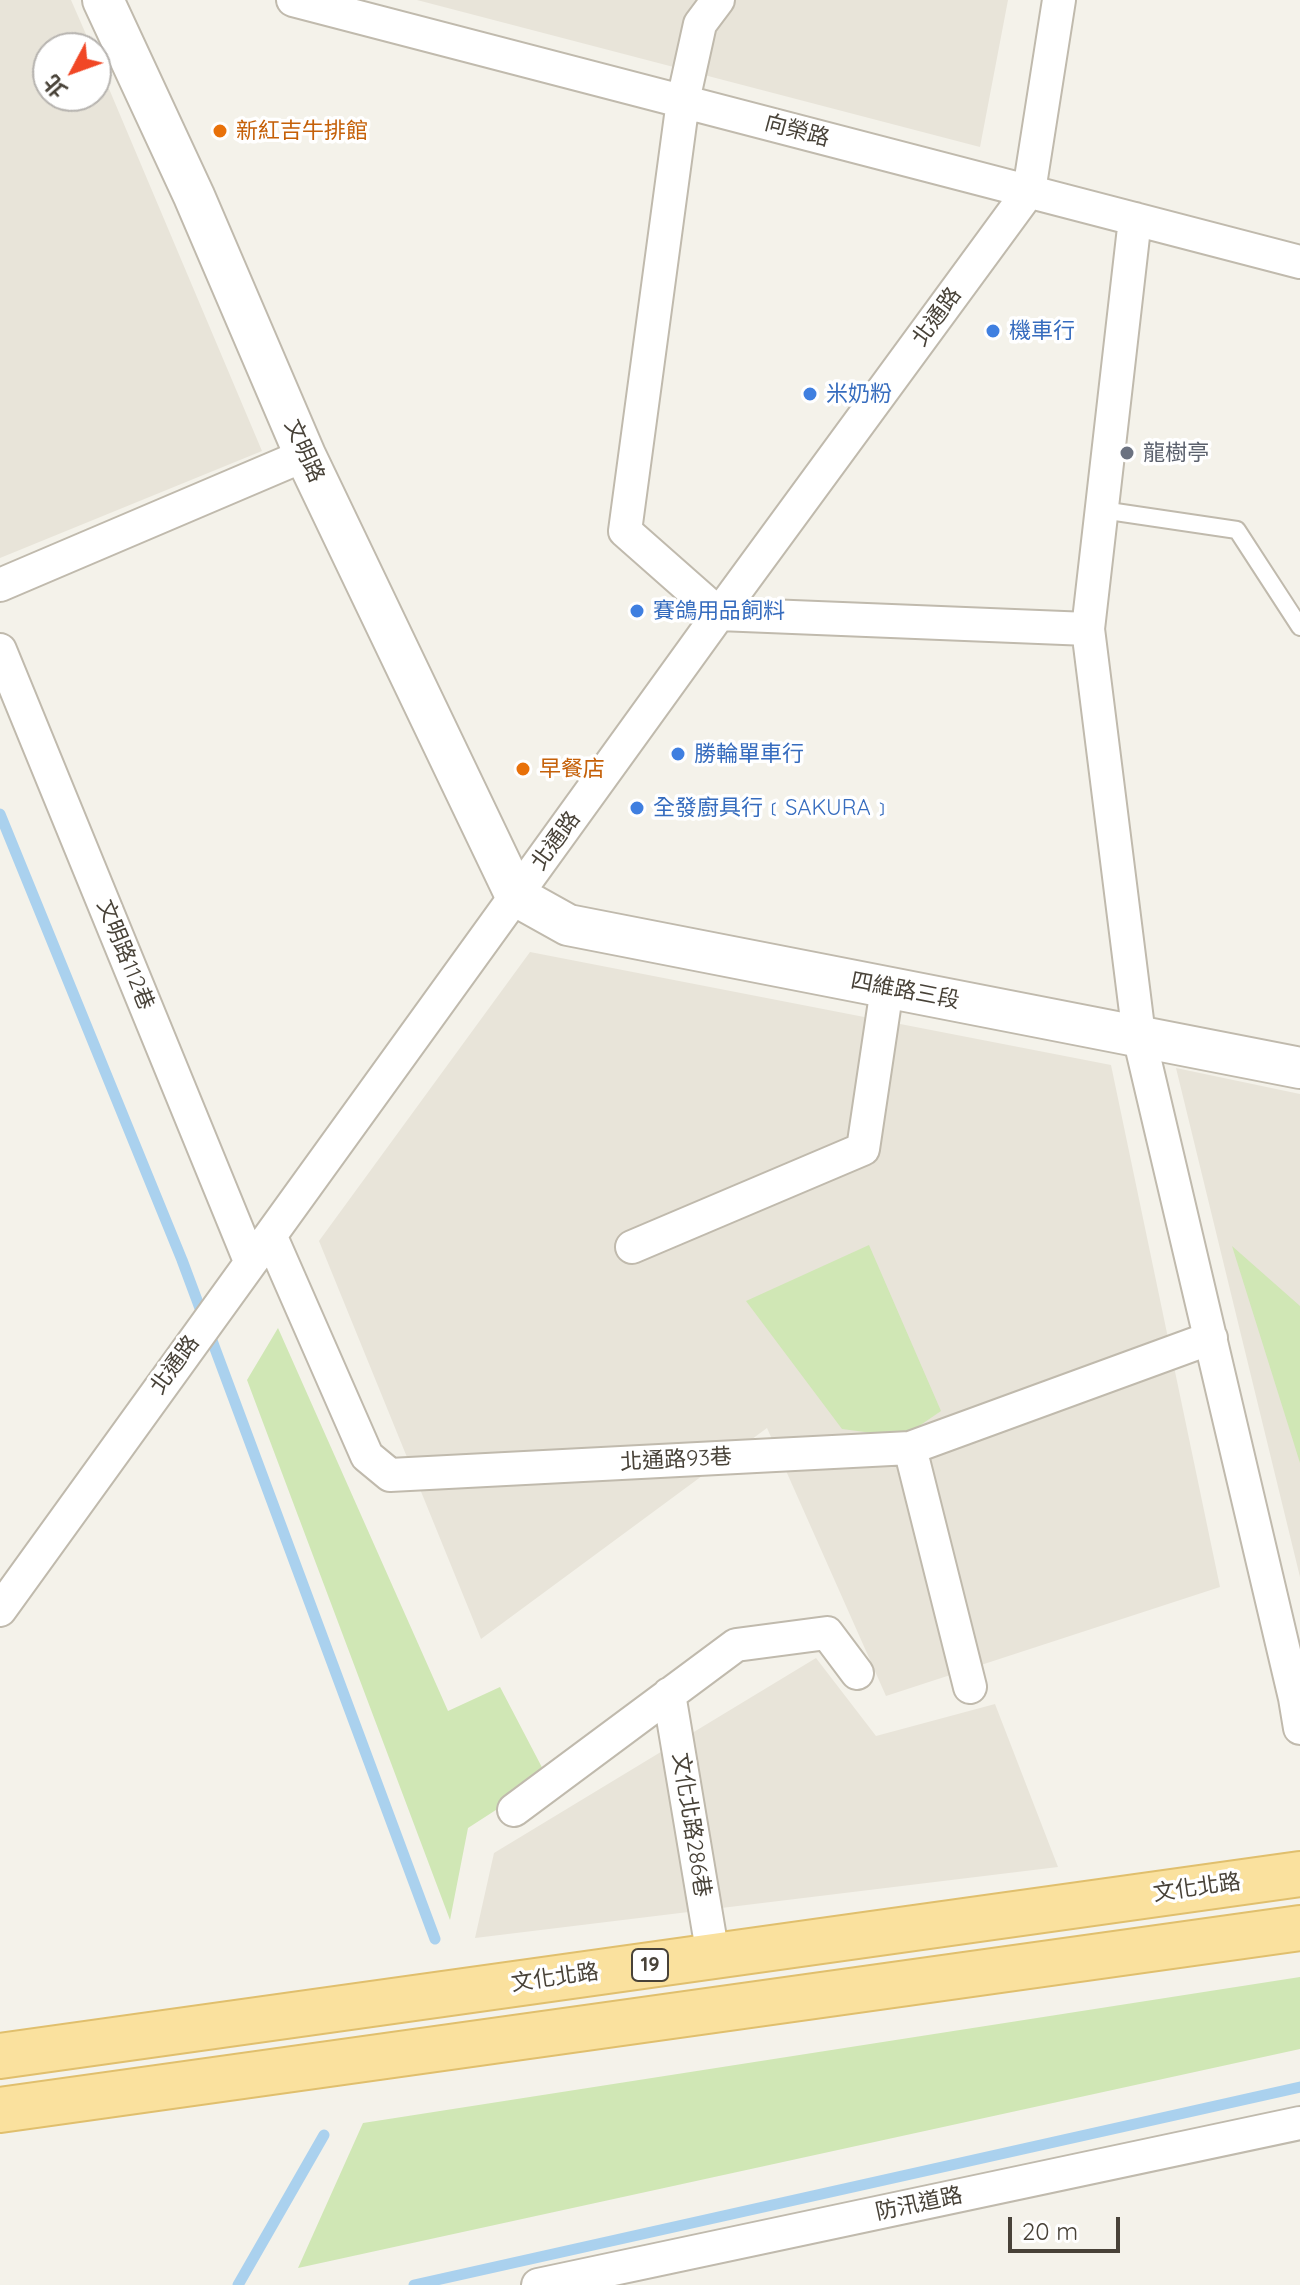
<!DOCTYPE html>
<html>
<head>
<meta charset="utf-8">
<style>
	body { margin:0 }
	#map { position:relative; width:1300px; height:2285px; overflow:hidden; background:#f4f2ea; font-family:Quicksand,"Noto Sans TC",sans-serif }
	canvas { display:block }
	.north { position:absolute; left:32px; top:32px; width:80px; height:80px; box-sizing:border-box; background:#fff; border:2px solid #b6b3af; border-radius:50%; rotate:229deg; font-size:22px; font-weight:700; line-height:32px; text-align:center; color:#484238 }
	.north::after { content:''; display:block; margin:auto; width:28px; height:36px; background:#f14725; clip-path:polygon(50% 0,100% 100%,50% 72%,0 100%) }
	.scale { position:absolute; left:1008px; top:2217px; width:112px; height:36px; box-sizing:border-box; border:4px solid #484238; border-top:0; padding-left:10px; font-size:24px; line-height:28px; white-space:nowrap; color:#484238; -webkit-text-stroke:6px #fff; paint-order:stroke }
</style>
</head>
<body>
<div id="map">
<canvas width="1300" height="2285"></canvas>
<div class="north">北</div>
<div class="scale">20 m</div>
</div>
<script>
const c = document.querySelector('canvas').getContext('2d');
c.lineJoin = 'round';
function fillPath(path, color) {
  c.fillStyle = color;
  c.fill(path, 'evenodd');
}
function stroke(path, color, width, dash) {
  c.strokeStyle = color;
  c.lineWidth = width;
  c.lineCap = dash ? 'butt' : 'round';
  c.setLineDash(dash || []);
  c.stroke(path);
}
function label(font, color, halo, rows, align = 'center') {
  c.font = font + ' Quicksand,"Noto Sans TC",sans-serif';
  c.lineWidth = 7;
  c.setLineDash([]);
  c.textBaseline = 'middle';
  c.strokeStyle = halo;
  c.fillStyle = color;
  for (const [text, x, y, turn = 0] of rows) {
    c.save();
    c.translate(x, y);
    c.rotate((+turn || 0) * Math.PI / 180);
    c.textAlign = isNaN(turn) ? turn : align;
    if (halo) c.strokeText(text, 0, 0);
    c.fillText(text, 0, 0);
    c.restore();
  }
}
const residential = new Path2D(`
	M 0,0 L 71,0 L 92,48 L 48,48 L 48,96 L 96,96 L 96,58 L 262,451 L 0,558 Z
	M 417,0 L 1008,0 L 980,147 Z
	M 530,952 L 1111,1065 L 1220,1587 L 886,1696 L 767,1428 L 481,1639 L 319,1241 Z
	M 1176,1068 L 1300,1094 L 1300,1577 Z
	M 816,1658 L 876,1736 L 995,1704 L 1058,1867 L 475,1938 L 494,1853 Z`);
const green = new Path2D(`
	M 869,1245 L 941,1411 L 903,1437 L 842,1429 L 746,1301 Z
	M 1232,1246 L 1300,1306 L 1300,1463 Z
	M 278,1328 L 448,1711 L 500,1687 L 547,1777 L 468,1828 L 450,1920 L 247,1380 Z
	M 1300,1977 L 1300,2049 L 298,2268 L 363,2123 Z`);
const stream = new Path2D(`
	M 0,814 L 182,1260 L 435,1939
	M 238,2285 L 324,2135
	M 414,2285 L 1300,2087`);
const service = new Path2D(`
	M 1102,510 L 1237,530 L 1300,627`);
const minor = new Path2D(`
	M 293,0 L 1300,262
	M 718,0 L 700,24 L 683,101 L 625,531 L 719,614 L 1088,629
	M 1135,219 L 1088,629 L 1139,1036 L 1295,1698 L 1300,1728
	M 0,585 L 305,455
	M 0,650 L 250,1261
	M 271,1237 L 367,1456 L 390,1475 L 910,1448 L 1211,1338
	M 632,1247 L 863,1149 L 887,988
	M 910,1448 L 970,1687
	M 0,1610 L 719,614 L 1029,191 L 1059,0
	M 669,1694 L 713,1956
	M 514,1810 L 736,1645 L 827,1633 L 857,1673
	M 538,2285 L 1300,2123`);
const tertiary = new Path2D(`
	M 103,0 L 194,196 L 305,455 L 516,896 L 568,925 L 1300,1068`);
const primary = new Path2D(`
	M 0,2056 L 1300,1874
	M 0,2110 L 1300,1928`);
const markers = [
	[220,131,8,"#e8710a"],
	[993,331,8,"#3f7fe0"],
	[810,394,8,"#3f7fe0"],
	[1127,453,8,"#6b7280"],
	[637,611,8,"#3f7fe0"],
	[678,754,8,"#3f7fe0"],
	[523,769,8,"#e8710a"],
	[637,808,8,"#3f7fe0"]
];
const shields = [
	[650,1965,36]
];
const shieldNames = [
	["19",650,1965]
];
const foodNames = [
	["新紅吉牛排館",236,131],
	["早餐店",539,769]
];
const streetNames = [
	["向榮路",797,131,15],
	["北通路",937,317,-54],
	["文明路",304,451,66],
	["北通路",556,841,-54],
	["文明路112巷",125,955,68],
	["四維路三段",905,991,11],
	["北通路",175,1365,-54],
	["北通路93巷",676,1460,-3],
	["文化北路286巷",691,1825,81],
	["文化北路",1197,1888,-8],
	["文化北路",555,1978,-8],
	["防汛道路",919,2204,-12]
];
const shopNames = [
	["機車行",1009,331],
	["米奶粉",826,394],
	["賽鴿用品飼料",653,611],
	["勝輪單車行",694,754],
	["全發廚具行﹝SAKURA﹞",653,808]
];
const worshipNames = [
	["龍樹亭",1143,453]
];
fillPath(residential, '#e8e4d9');
fillPath(green, '#d0e7b5');
stroke(stream, '#aad1ee', 11);
stroke(service, '#c0baad', 20);
stroke(minor, '#c0baad', 36);
stroke(tertiary, '#c0baad', 44);
stroke(primary, '#e0bf6d', 48);
stroke(service, '#fff', 16);
stroke(minor, '#fff', 32);
stroke(tertiary, '#fff', 40);
stroke(primary, '#fae19e', 44);
for (const [x, y, r, color] of markers) {
  const dot = new Path2D();
  dot.arc(x, y, r, 0, 2 * Math.PI);
  c.fillStyle = color;
  c.fill(dot);
  stroke(dot, '#fff', 3);
}
for (const [x, y, w] of shields) {
  const box = new Path2D();
  box.roundRect(x - w / 2, y - 16, w, 32, 6);
  c.fillStyle = '#fff';
  c.fill(box);
  stroke(box, '#484238', 2);
}
label('bold 20px', '#484238', null, shieldNames);
label('22px', '#c56008', '#fff', foodNames, 'left');
label('22px', '#484238', '#fff', streetNames);
label('22px', '#366cbe', '#fff', shopNames, 'left');
label('22px', '#5b616d', '#fff', worshipNames, 'left');
</script>
</body>
</html>
